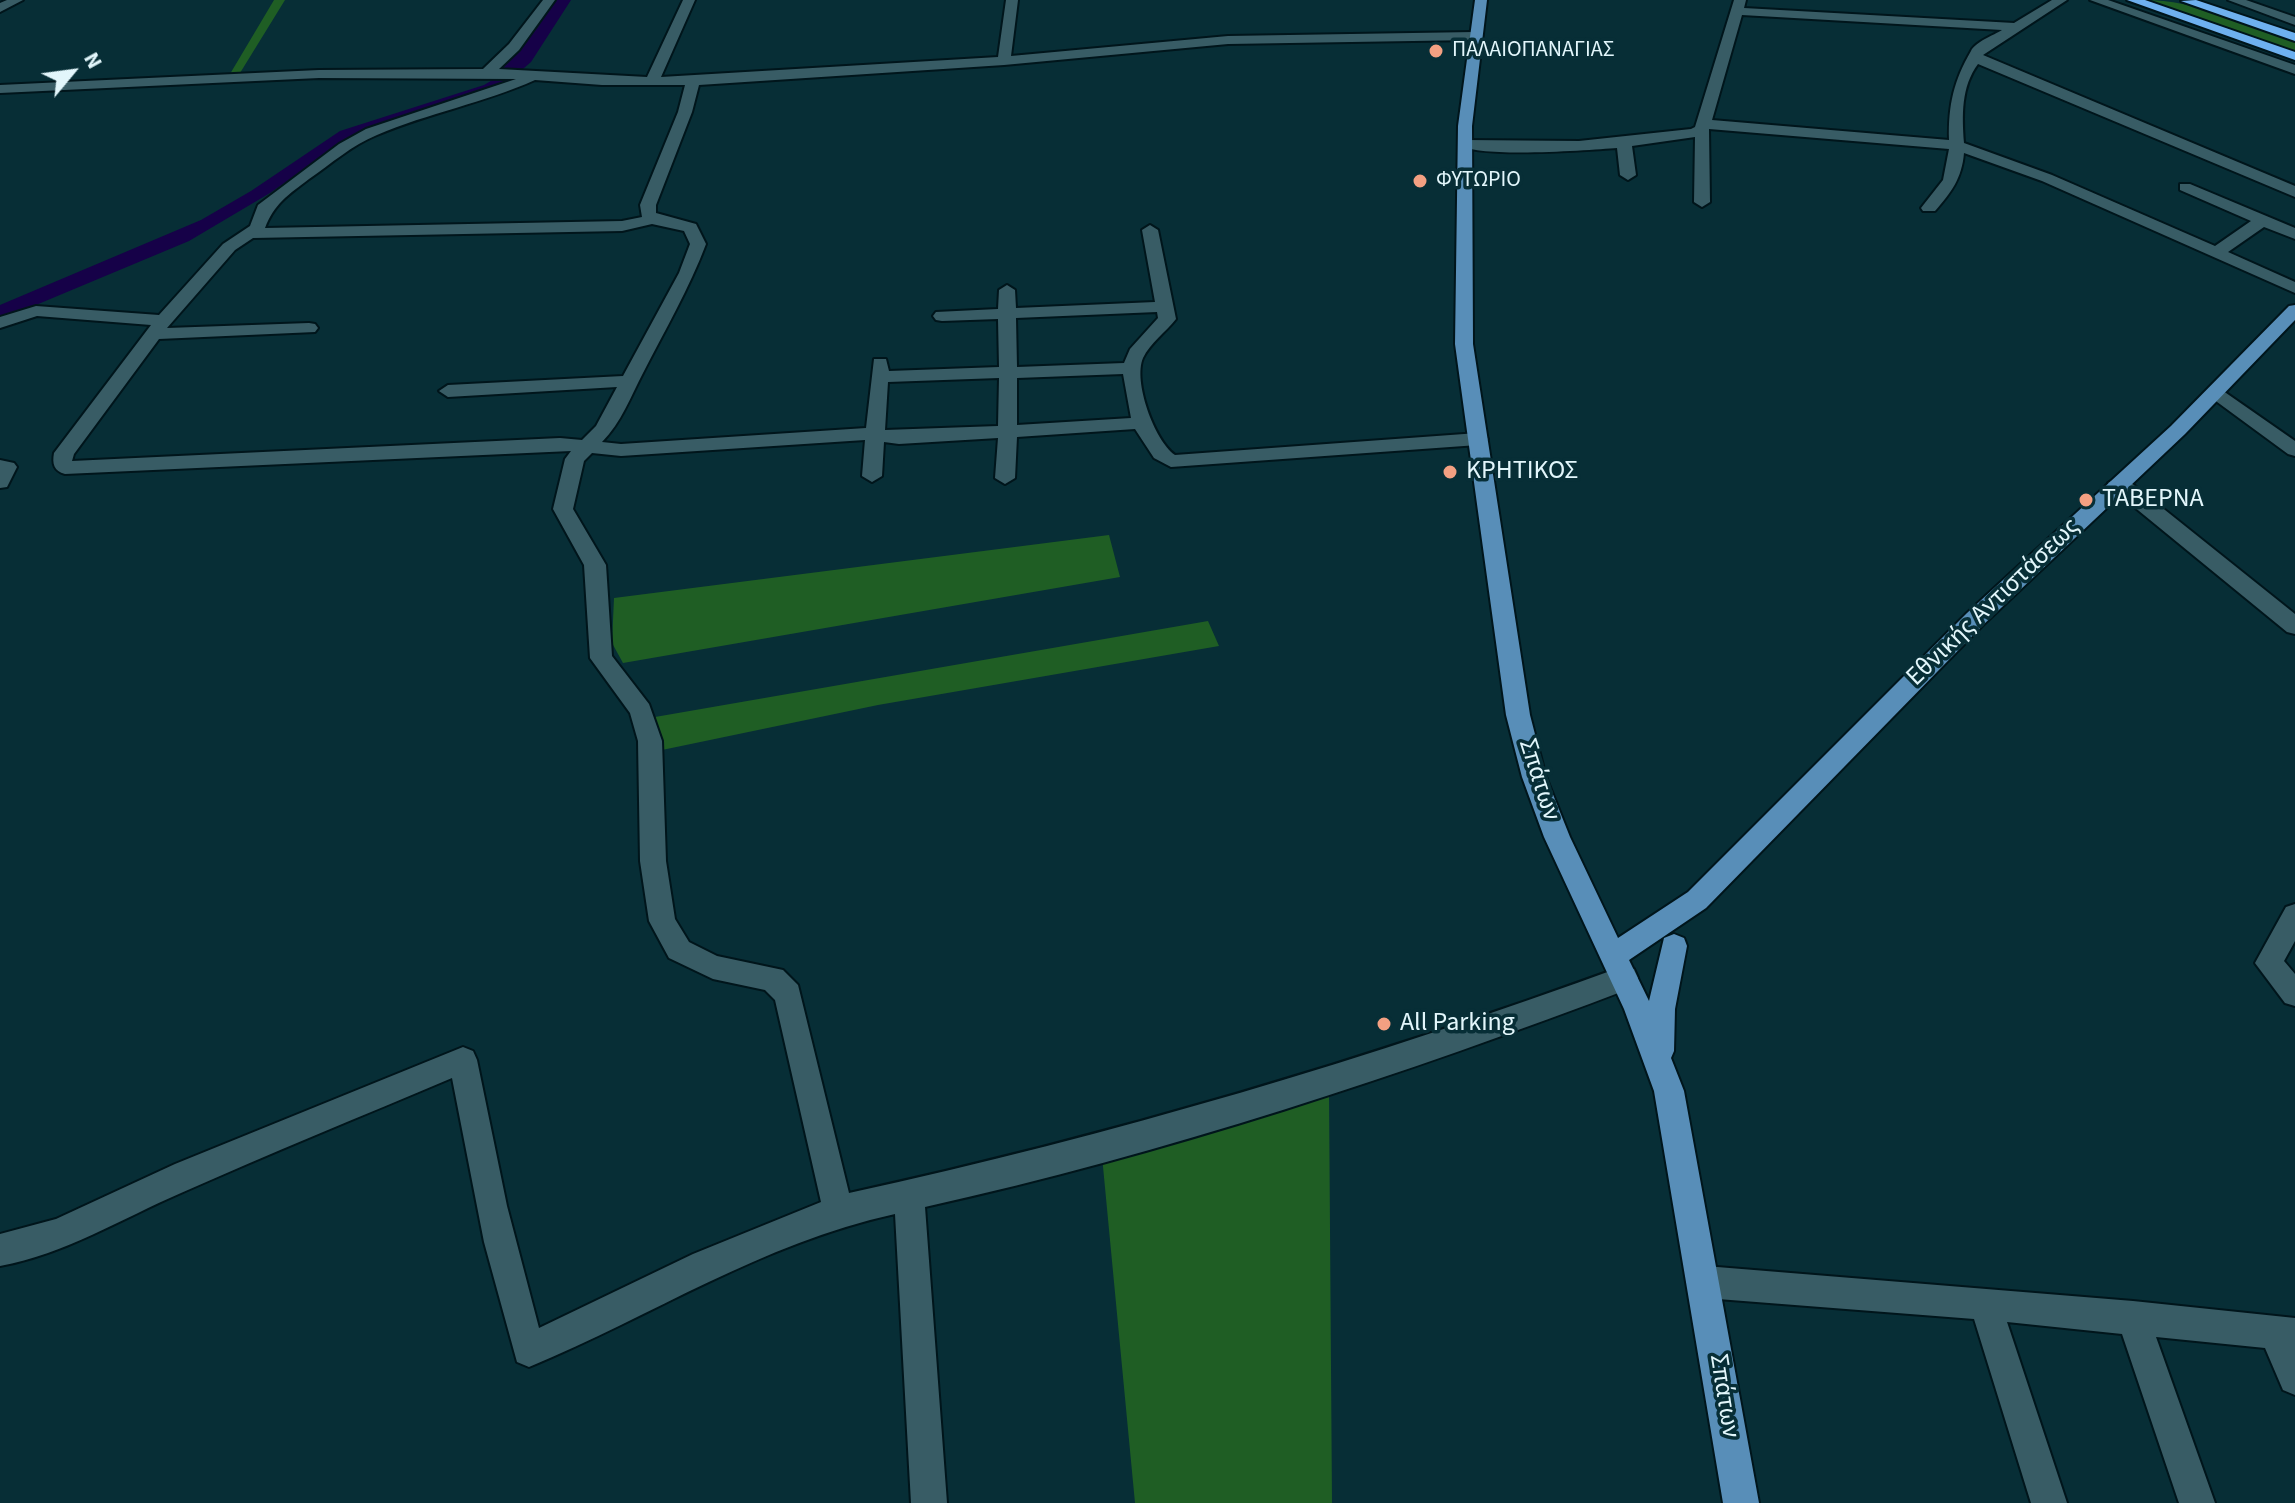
<!DOCTYPE html>
<html>
<head>
<meta charset="utf-8">
<style>
	body { margin:0 }
	#map { position:relative; width:2295px; height:1503px; overflow:hidden; background:#072e36; font-family:"Source Sans 3",sans-serif }
	canvas { display:block }
	.north { position:absolute; left:32px; top:32px; width:80px; height:80px; -webkit-text-stroke:6px #072e36; paint-order:stroke; rotate:61deg; font-size:22px; font-weight:700; line-height:32px; text-align:center; color:#e2f6fb }
	.north::after { content:''; display:block; margin:auto; width:28px; height:36px; background:#e2f6fb; clip-path:polygon(50% 0,100% 100%,50% 72%,0 100%) }
</style>
</head>
<body>
<div id="map">
<canvas width="2295" height="1503"></canvas>
<div class="north">N</div>
</div>
<script>
const c = document.querySelector('canvas').getContext('2d');
c.lineJoin = 'round';
function fillPath(path, color) {
  c.fillStyle = color;
  c.fill(path, 'evenodd');
}
function stroke(path, color, width, dash) {
  c.strokeStyle = color;
  c.lineWidth = width;
  c.lineCap = dash ? 'butt' : 'round';
  c.setLineDash(dash || []);
  c.stroke(path);
}
function label(font, color, halo, rows, align = 'center') {
  c.font = font + ' "Source Sans 3",sans-serif';
  c.lineWidth = 7;
  c.setLineDash([]);
  c.textBaseline = 'middle';
  c.strokeStyle = halo;
  c.fillStyle = color;
  for (const [text, x, y, turn = 0] of rows) {
    c.save();
    c.translate(x, y);
    c.rotate((+turn || 0) * Math.PI / 180);
    c.textAlign = isNaN(turn) ? turn : align;
    if (halo) c.strokeText(text, 0, 0);
    c.fillText(text, 0, 0);
    c.restore();
  }
}
const green = new Path2D(`
	M 274,0 L 285,0 L 240,73 L 230,74 Z
	M 2144,0 C 2196,0 2247,24 2295,41 L 2295,51 Z
	M 1109,535 L 1120,577 L 623,663 L 612,643 L 614,598 Z
	M 1208,621 L 1219,646 L 878,705 L 662,750 L 655,717 Z
	M 1329,1091 L 1332,1503 L 1135,1503 L 1102,1156 Z`);
const water = new Path2D(`
	M 553,0 L 571,0 L 531,62 L 509,81 L 481,95 L 352,136 L 270,193 L 189,241 L 0,320 L 0,305 L 201,220 L 251,191 L 340,131 L 484,85 L 496,78 Z`);
const minor = new Path2D(`
	M 7,0 L 23,0 L 0,12 L 0,3 Z
	M 543,0 L 555,0 L 519,50 L 499,69 L 647,77 L 683,0 L 695,0 L 661,77 L 998,57 L 1006,0 L 1018,0 L 1011,56 L 1228,36 L 1474,32 L 1481,36 L 1474,40 L 1228,44 L 1004,65 L 699,85 L 692,112 L 656,205 L 656,213 L 696,224 L 706,244 C 689,289 665,330 643,373 C 631,396 621,423 602,442 L 621,444 L 866,428 L 874,359 L 886,359 L 889,371 L 999,367 L 998,319 L 942,321 L 936,320 L 933,316 L 936,312 L 998,309 L 999,290 L 1007,285 L 1015,290 L 1016,308 L 1155,302 L 1142,230 L 1150,225 L 1158,230 L 1176,319 C 1166,332 1150,343 1143,358 C 1133,381 1154,440 1175,455 L 1478,433 L 1488,439 L 1478,445 L 1171,467 L 1154,458 L 1135,429 L 1017,437 L 1015,478 L 1005,484 L 995,478 L 998,438 L 899,444 L 884,442 L 882,476 L 872,482 L 862,476 L 865,440 L 621,456 L 592,453 L 584,461 L 573,509 L 606,565 L 612,656 L 649,704 L 662,741 L 666,861 L 675,919 L 689,942 L 717,956 L 783,970 L 798,985 L 849,1193 C 1114,1135 1370,1059 1624,966 L 1634,969 L 1638,978 L 1634,987 C 1403,1075 1167,1153 925,1207 L 947,1503 L 911,1503 L 895,1214 C 760,1244 654,1315 529,1367 L 517,1362 L 484,1242 L 452,1078 C 362,1116 271,1153 181,1193 C 121,1219 65,1254 0,1266 L 0,1234 L 56,1219 L 175,1164 L 463,1047 L 473,1051 L 477,1060 L 507,1206 L 539,1328 L 693,1254 L 821,1202 L 775,1000 L 765,990 L 713,979 L 669,958 L 649,921 L 640,861 L 638,741 L 630,713 L 590,658 L 584,565 L 553,509 L 565,459 L 571,451 L 65,474 C 54,471 52,464 54,453 L 151,325 L 37,316 L 0,328 L 0,317 L 36,306 L 159,315 L 223,244 L 250,226 L 258,205 L 339,144 L 366,129 L 516,79 L 319,78 L 0,93 L 0,85 L 319,70 L 483,69 L 509,44 ZM 535,80 L 602,85 L 685,85 L 678,112 L 640,205 L 642,217 L 622,221 L 265,228 C 274,204 288,195 309,179 C 331,164 352,145 377,135 C 428,113 484,103 535,80 ZM 652,224 L 684,231 L 690,244 L 679,273 L 623,376 L 448,385 L 439,391 L 448,397 L 617,387 L 596,426 L 582,440 L 560,438 L 72,461 L 74,454 L 159,339 L 315,332 L 318,328 L 315,324 L 309,323 L 167,328 L 235,250 L 253,238 L 622,231 ZM 1157,312 L 1158,318 L 1130,349 L 1124,363 L 1017,367 L 1016,318 ZM 1123,374 L 1131,418 L 1017,425 L 1017,378 ZM 999,378 L 998,426 L 885,430 L 888,382 Z
	M 1734,0 L 1746,0 L 1744,8 L 2014,23 L 2052,0 L 2067,0 L 1983,55 L 2295,186 L 2295,197 L 1978,64 C 1961,87 1962,115 1964,143 L 2052,175 L 2215,246 L 2251,221 L 2180,190 L 2180,184 L 2190,184 L 2295,228 L 2295,239 L 2264,227 L 2228,252 L 2295,282 L 2295,293 L 2042,181 L 1964,153 C 1962,178 1951,193 1935,211 L 1923,211 L 1921,208 L 1943,180 L 1949,149 L 1709,129 L 1710,202 L 1702,207 L 1694,202 L 1695,137 L 1632,146 L 1636,175 L 1628,180 L 1620,175 L 1617,148 C 1589,150 1476,159 1458,144 L 1465,140 L 1579,141 L 1691,129 L 1695,127 ZM 1742,15 L 2002,30 C 1994,35 1975,42 1971,51 C 1954,80 1948,105 1949,140 L 1712,120 Z
	M 2090,0 L 2108,0 L 2295,65 L 2295,74 Z
	M 2228,0 L 2246,0 L 2295,17 L 2295,25 Z
	M 2216,386 L 2295,441 L 2295,456 L 2288,454 L 2209,396 L 2207,392 Z
	M 0,460 L 14,463 L 17,467 L 7,487 L 0,488 Z
	M 2118,477 L 2125,478 L 2295,614 L 2295,634 L 2287,632 L 2111,488 L 2108,483 Z
	M 2295,904 L 2295,941 L 2284,961 L 2295,974 L 2295,1006 L 2285,1003 L 2255,963 L 2286,907 Z
	M 1705,1266 L 2133,1301 L 2295,1318 L 2295,1395 L 2283,1390 L 2265,1348 L 2156,1337 L 2215,1503 L 2179,1503 L 2122,1334 L 2007,1322 L 2067,1503 L 2031,1503 L 1974,1319 L 1705,1298 L 1694,1293 L 1689,1282 L 1694,1271 Z`);
const major = new Path2D(`
	M 1475,0 L 1487,0 L 1472,126 L 1473,344 L 1530,715 L 1546,777 L 1570,837 L 1618,938 L 1688,892 L 1967,613 L 2171,426 L 2289,306 L 2295,305 L 2295,320 L 2185,434 L 1983,625 L 1706,908 L 1629,960 L 1649,1001 L 1664,938 L 1674,934 L 1684,938 L 1687,946 L 1675,1009 L 1674,1051 L 1671,1058 L 1684,1091 L 1759,1503 L 1723,1503 L 1654,1091 L 1624,1009 L 1544,837 L 1522,777 L 1506,715 L 1455,344 L 1458,126 Z`);
const highway = new Path2D(`
	M 2127,0 L 2145,0 L 2295,52 L 2295,60 Z
	M 2196,0 L 2295,33 L 2295,41 L 2181,1 Z`);
const markers = [
	[1436,51,8,"#f3a082"],
	[1420,181,8,"#f3a082"],
	[1450,472,8,"#f3a082"],
	[2086,500,8,"#f3a082"],
	[1384,1024,8,"#f3a082"]
];
const farPoinames = [
	["ΠΑΛΑΙΟΠΑΝΑΓΙΑΣ",1452,51],
	["ΦΥΤΩΡΙΟ",1436,181]
];
const poiNames = [
	["ΚΡΗΤΙΚΟΣ",1466,472],
	["ΤΑΒΕΡΝΑ",2102,500],
	["All Parking",1400,1024]
];
const streetNames = [
	["Εθνικής Αντιστάσεως",1994,603,-44],
	["Σπάτων",1538,780,72],
	["Σπάτων",1723,1396,81]
];
fillPath(green, '#1f5e24');
fillPath(water, '#160148');
stroke(minor, '#00151b', 4);
stroke(major, '#00151b', 4);
stroke(highway, '#00151b', 4);
fillPath(minor, '#385c65');
fillPath(major, '#588eb8');
fillPath(highway, '#6eb0ef');
for (const [x, y, r, color] of markers) {
  const dot = new Path2D();
  dot.arc(x, y, r, 0, 2 * Math.PI);
  c.fillStyle = color;
  c.fill(dot);
  stroke(dot, '#072e36', 3);
}
label('22px', '#e2f6fb', '#072e36', farPoinames, 'left');
label('26px', '#e2f6fb', '#072e36', poiNames, 'left');
label('26px', '#e2f6fb', '#072e36', streetNames);
</script>
</body>
</html>
